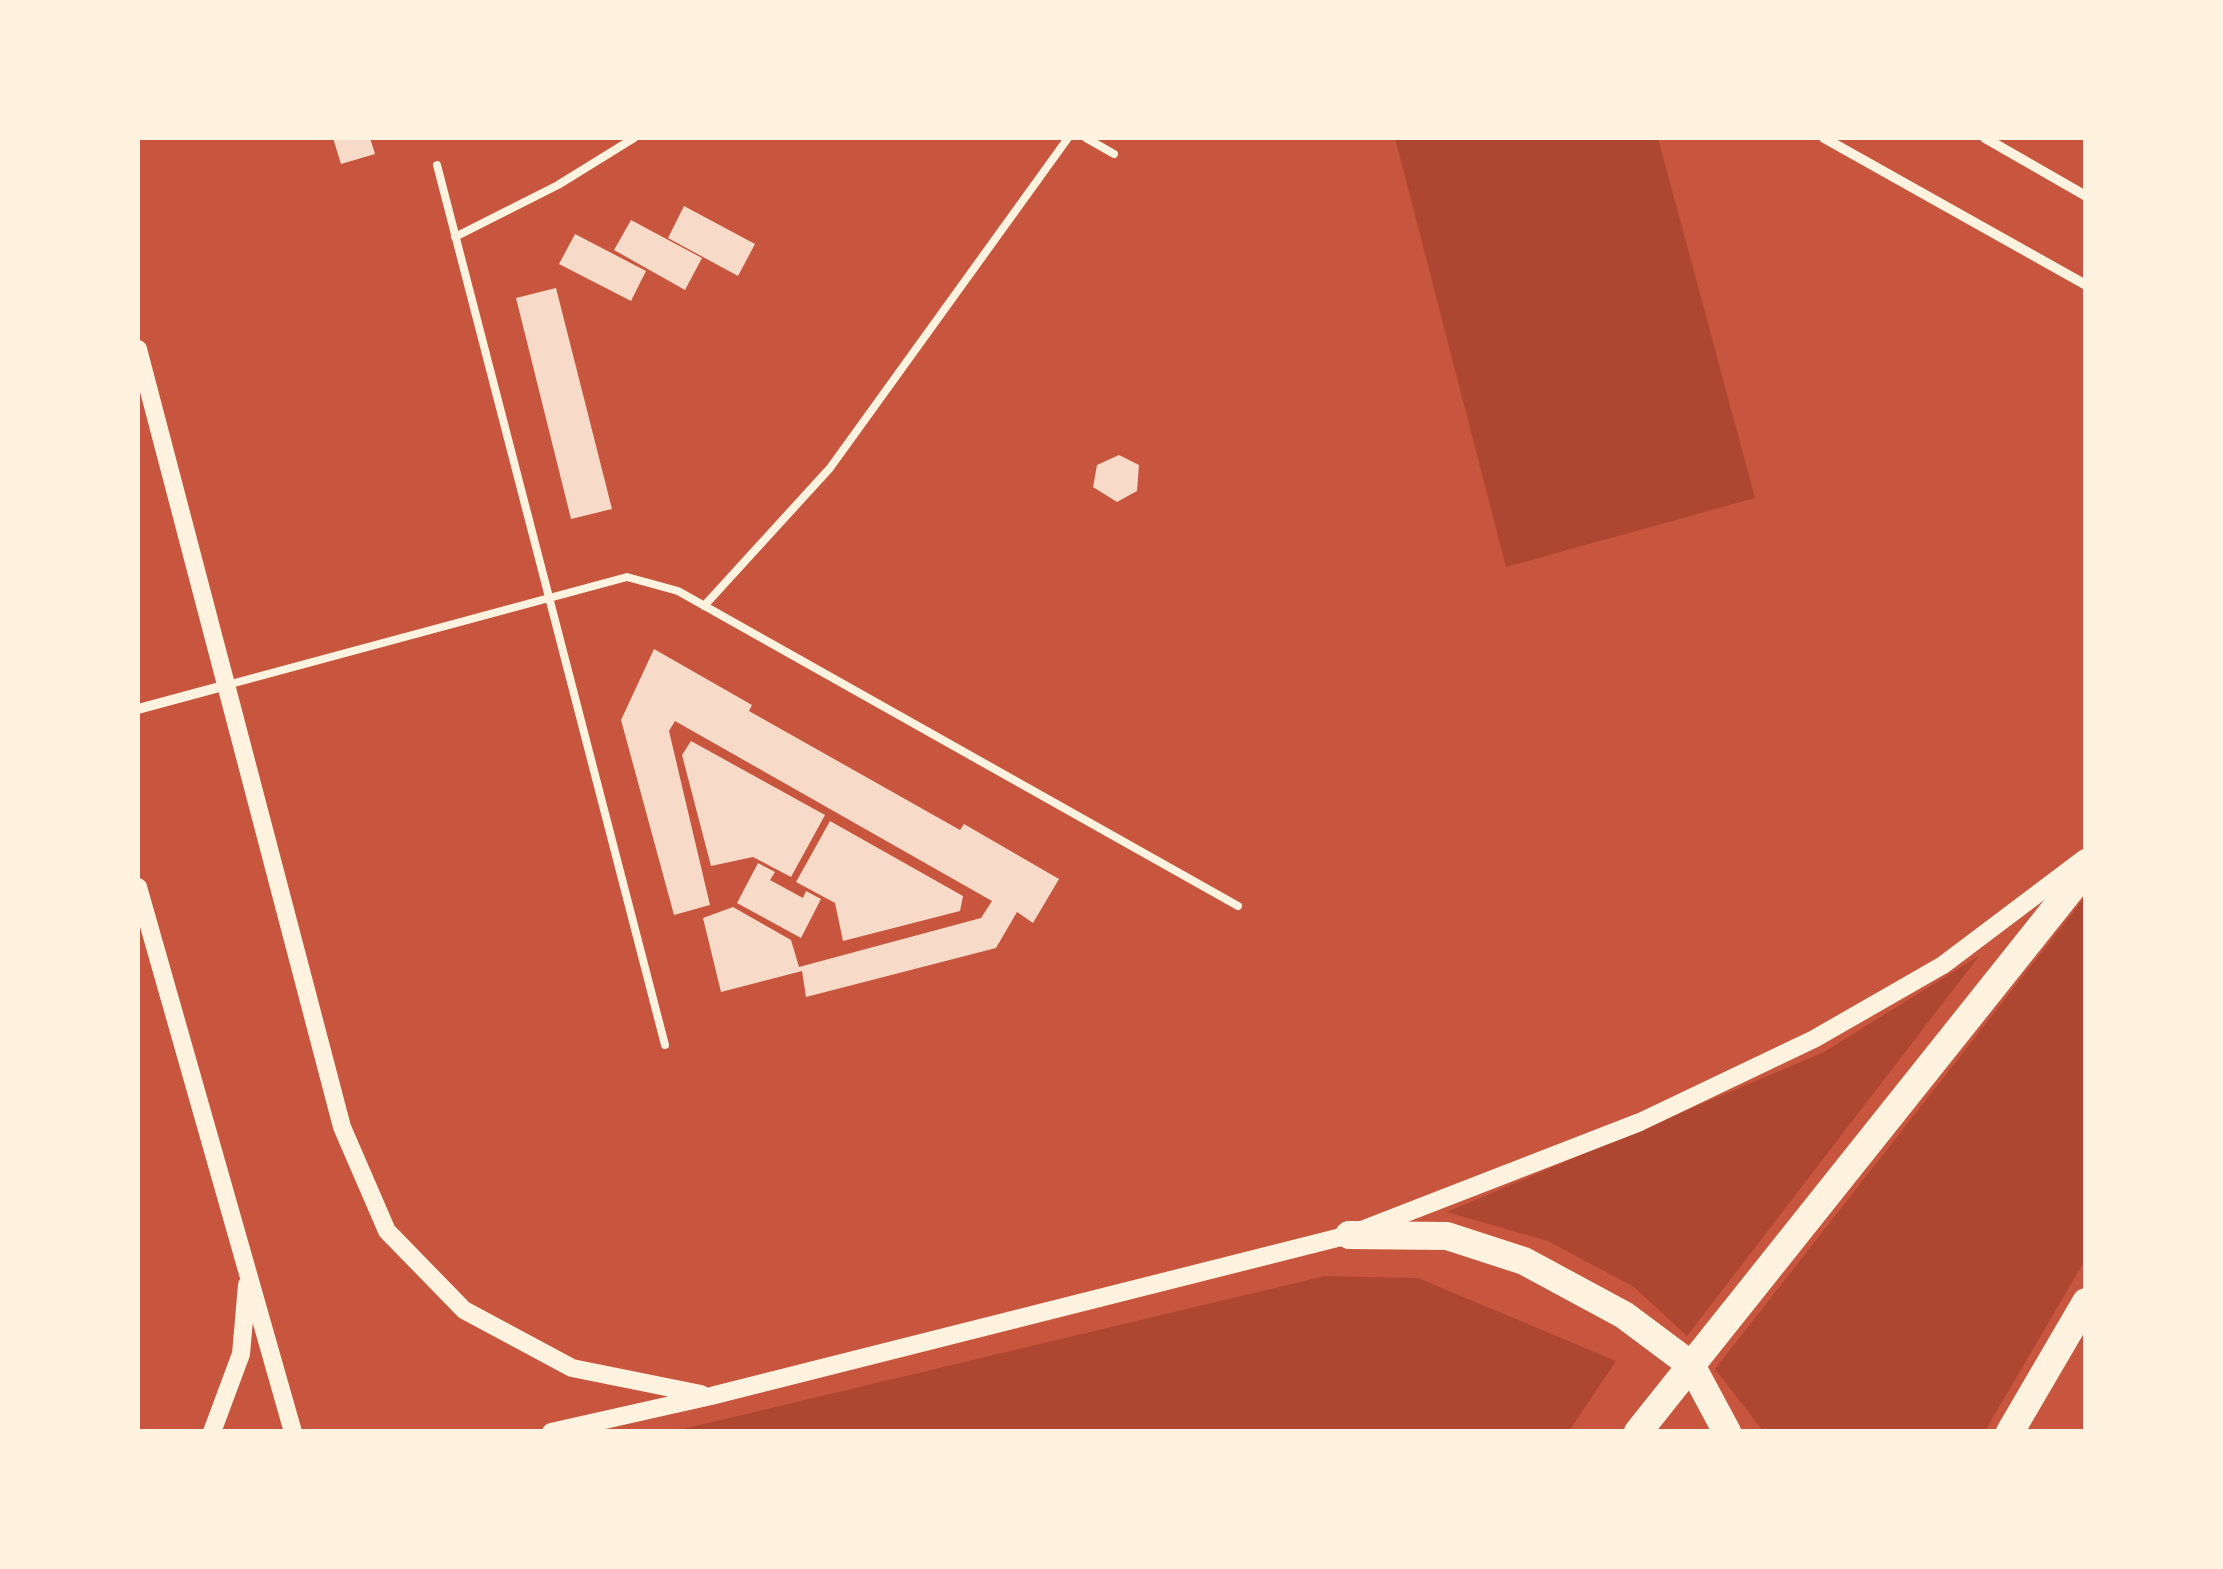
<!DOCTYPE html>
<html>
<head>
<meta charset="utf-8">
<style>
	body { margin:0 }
	#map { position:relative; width:2223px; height:1569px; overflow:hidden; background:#c8553d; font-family:Inter,sans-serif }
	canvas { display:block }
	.frame { position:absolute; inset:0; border:140px solid #fff3e0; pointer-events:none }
</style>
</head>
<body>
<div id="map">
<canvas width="2223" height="1569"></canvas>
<div class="frame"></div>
</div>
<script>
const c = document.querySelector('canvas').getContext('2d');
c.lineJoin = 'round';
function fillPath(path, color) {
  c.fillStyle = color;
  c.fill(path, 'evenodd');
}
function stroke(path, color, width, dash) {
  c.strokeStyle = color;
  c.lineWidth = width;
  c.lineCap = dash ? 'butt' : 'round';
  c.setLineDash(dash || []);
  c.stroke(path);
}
const green = new Path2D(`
	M 1395,138 L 1658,138 L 1755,498 L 1506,567 Z
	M 2085,897 L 2085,1260 L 1985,1431 L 1763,1431 L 1715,1369 Z
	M 1979,956 L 1687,1336 L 1634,1287 L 1548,1241 L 1447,1212 L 1824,1052 Z
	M 1325,1276 L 1418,1278 L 1616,1361 L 1569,1431 L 675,1431 Z`);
const building = new Path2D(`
	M 333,138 L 370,138 L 375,154 L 341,164 Z
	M 684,206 L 755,244 L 738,276 L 668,238 Z
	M 631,220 L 702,258 L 685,290 L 614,250 Z
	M 575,234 L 646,271 L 631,301 L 559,264 Z
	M 556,288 L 612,509 L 571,519 L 516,298 Z
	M 1119,455 L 1139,465 L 1137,491 L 1117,502 L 1093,487 L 1097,465 Z
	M 654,649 L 752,705 L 749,711 L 960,830 L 964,824 L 1059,879 L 1033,923 L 1017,912 L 996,948 L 806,997 L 802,971 L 721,992 L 703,918 L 733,907 L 791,940 L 799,967 L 981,918 L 992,901 L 675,721 L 669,731 L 710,905 L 674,915 L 621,720 Z
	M 691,741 L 825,815 L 791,877 L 753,857 L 711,866 L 682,755 Z
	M 830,821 L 963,896 L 960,911 L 843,941 L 835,903 L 796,882 Z
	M 758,863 L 775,872 L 770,880 L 803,898 L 806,891 L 821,899 L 801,938 L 737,903 Z`);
const service = new Path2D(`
	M 1086,138 L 1114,154
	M 437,165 L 665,1045
	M 455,237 L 558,185 L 634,138
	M 704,606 L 830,468 L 1068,138
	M 227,685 L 627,577 L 678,591 L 1238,906`);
const minor = new Path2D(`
	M 1824,138 L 2086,285
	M 1985,138 L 2086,196
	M 138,709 L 227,685`);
const tertiary = new Path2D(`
	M 138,349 L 342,1127 L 387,1231 L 464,1310 L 572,1368 L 701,1394
	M 138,887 L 293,1432
	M 212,1432 L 241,1354 L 247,1285
	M 551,1432 L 711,1396 L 1349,1235 L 1640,1122 L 1814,1039 L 1943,965 L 2085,858`);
const trunk = new Path2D(`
	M 1349,1235 L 1447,1236 L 1524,1261 L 1624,1315 L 1691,1365 L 1727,1432
	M 1638,1432 L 2086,870
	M 2010,1432 L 2086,1302`);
fillPath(green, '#ae4732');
fillPath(building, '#f7dbc8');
stroke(service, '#fff3e0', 8);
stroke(minor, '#fff3e0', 10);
stroke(tertiary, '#fff3e0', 18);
stroke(trunk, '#fff3e0', 28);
</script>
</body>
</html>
